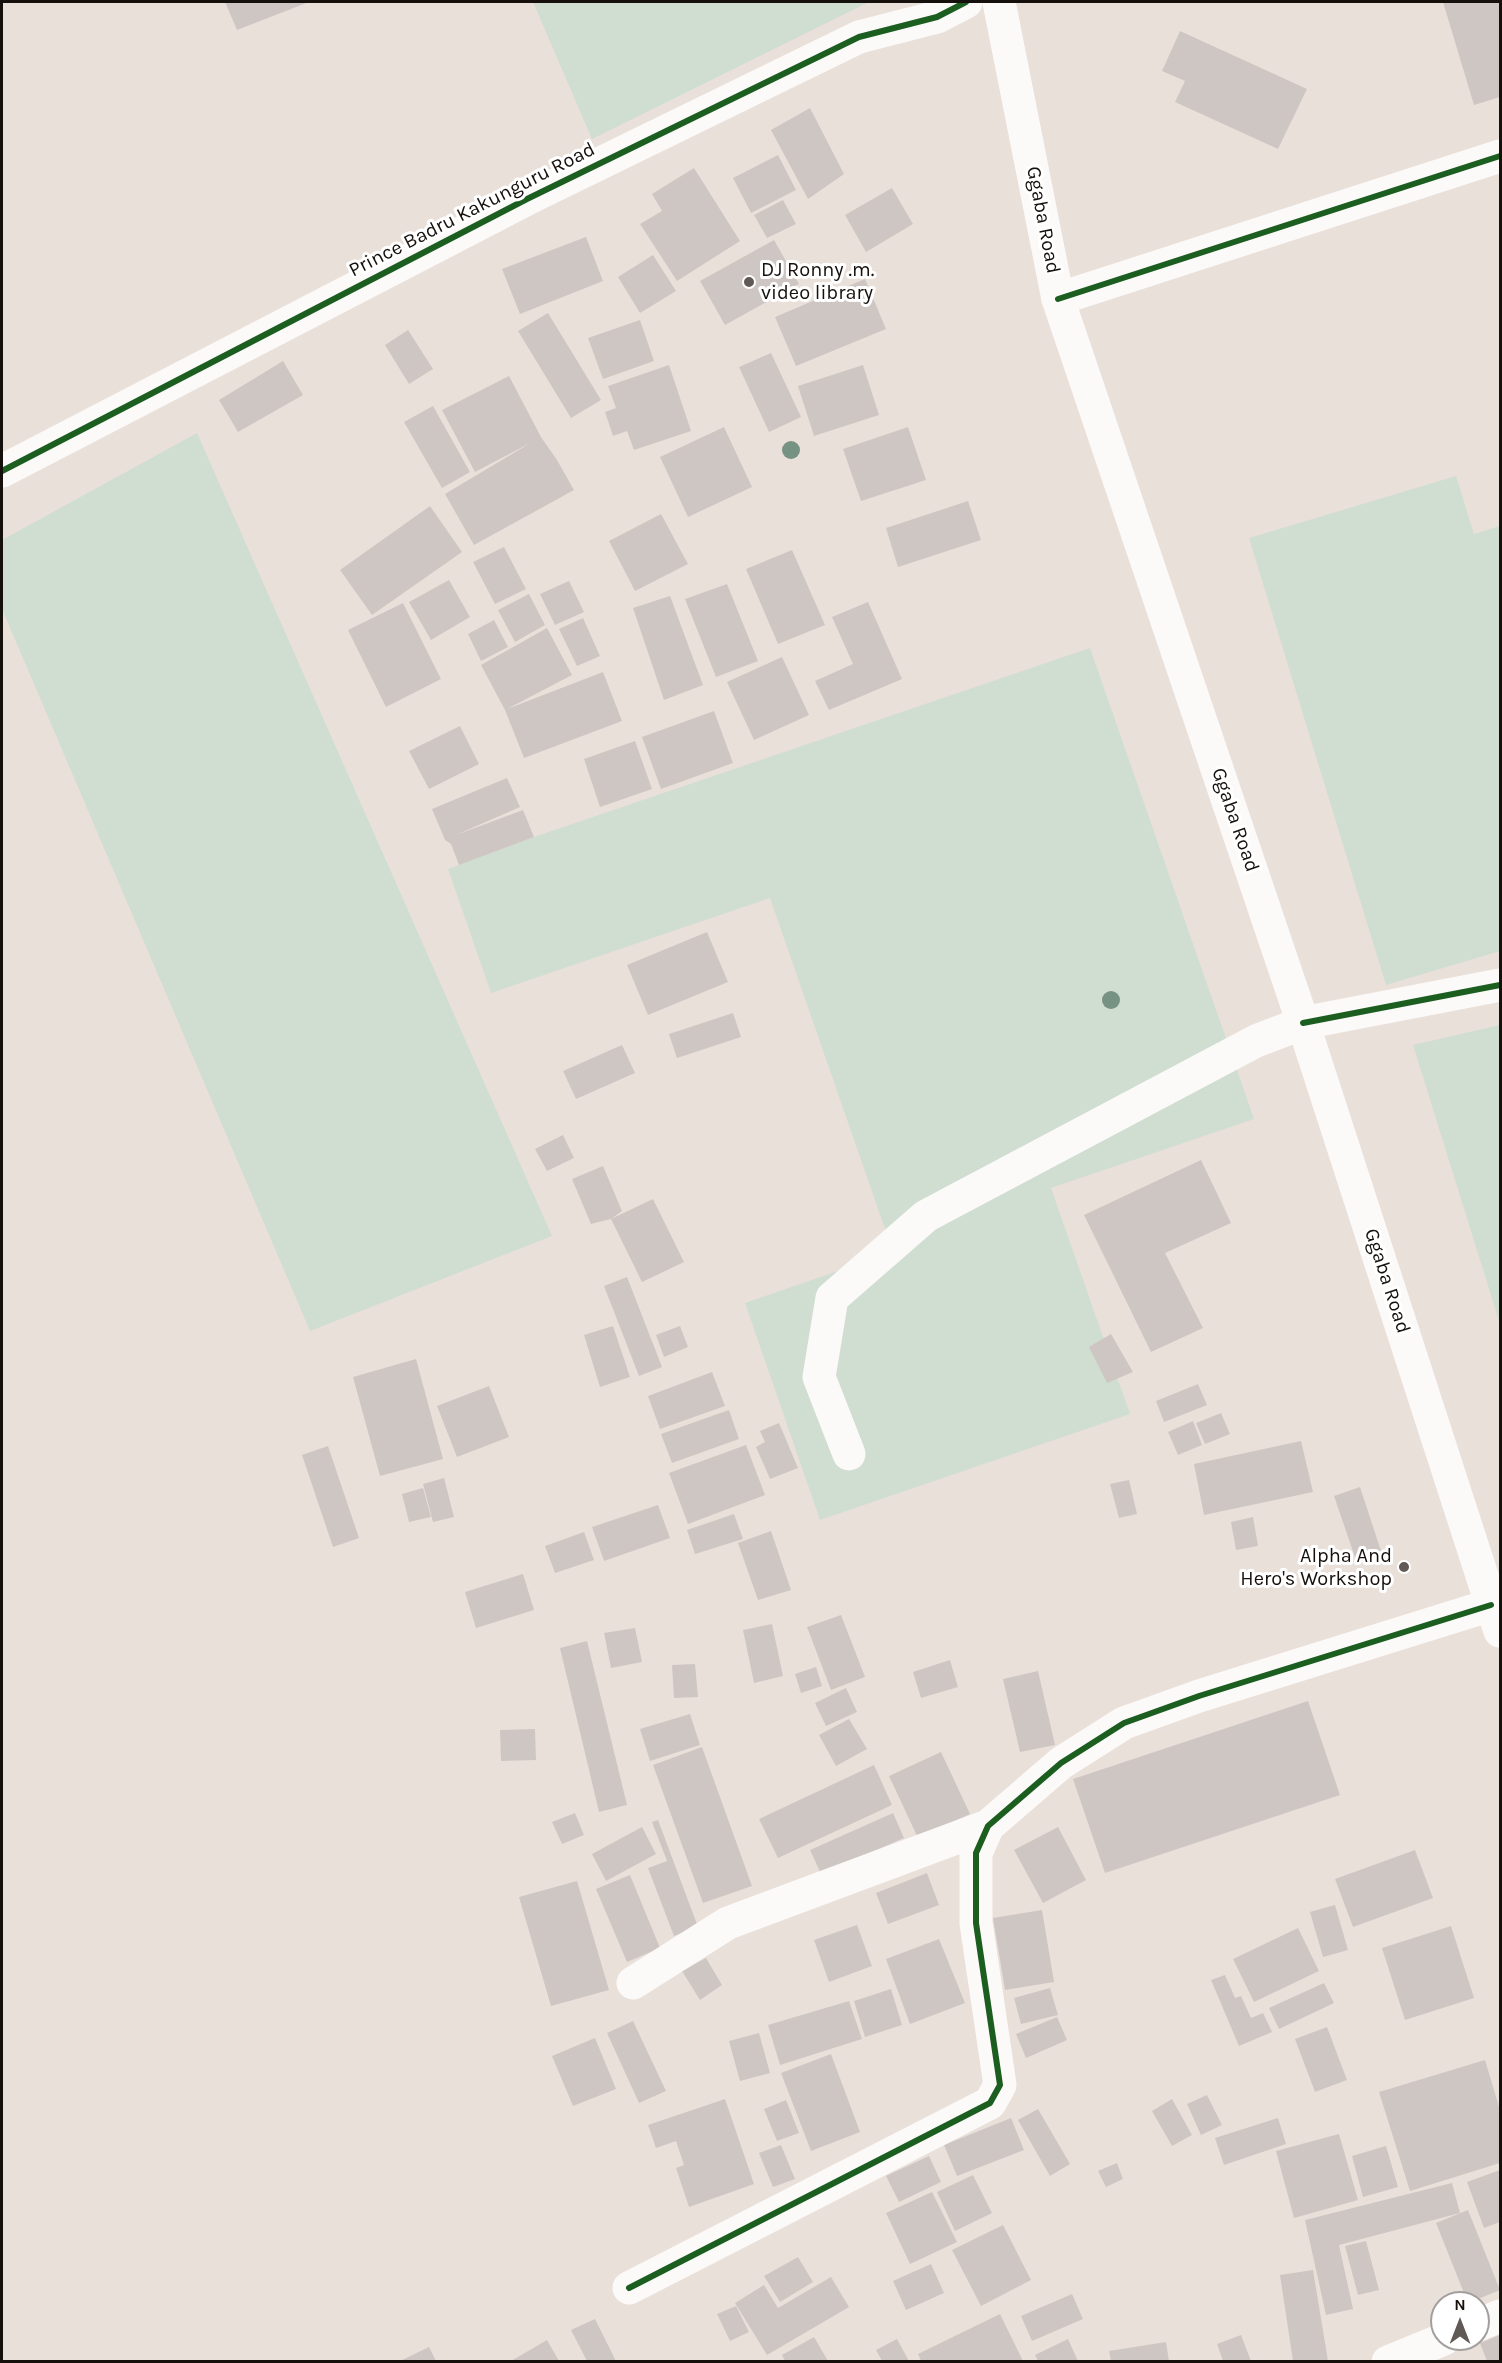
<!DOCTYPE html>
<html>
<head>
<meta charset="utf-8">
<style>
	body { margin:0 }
	#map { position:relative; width:1502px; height:2363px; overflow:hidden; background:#eae0da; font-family:Karla,sans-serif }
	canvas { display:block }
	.frame { position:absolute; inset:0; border:3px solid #16100d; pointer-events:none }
	.north { position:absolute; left:1430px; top:2291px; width:60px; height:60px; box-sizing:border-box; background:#fff; border:2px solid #a29f9e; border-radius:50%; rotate:0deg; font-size:16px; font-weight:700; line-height:24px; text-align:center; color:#16100d }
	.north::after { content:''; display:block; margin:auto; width:21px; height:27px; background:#605955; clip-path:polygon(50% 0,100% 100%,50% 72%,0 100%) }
</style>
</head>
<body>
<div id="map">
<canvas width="1502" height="2363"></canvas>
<div class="frame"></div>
<div class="north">N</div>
</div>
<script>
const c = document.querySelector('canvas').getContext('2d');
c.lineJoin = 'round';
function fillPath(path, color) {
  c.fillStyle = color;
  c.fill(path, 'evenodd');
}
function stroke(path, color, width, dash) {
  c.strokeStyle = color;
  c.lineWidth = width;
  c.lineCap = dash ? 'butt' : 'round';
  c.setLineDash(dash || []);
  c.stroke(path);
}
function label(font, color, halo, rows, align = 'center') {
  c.font = font + ' Karla,sans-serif';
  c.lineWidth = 6;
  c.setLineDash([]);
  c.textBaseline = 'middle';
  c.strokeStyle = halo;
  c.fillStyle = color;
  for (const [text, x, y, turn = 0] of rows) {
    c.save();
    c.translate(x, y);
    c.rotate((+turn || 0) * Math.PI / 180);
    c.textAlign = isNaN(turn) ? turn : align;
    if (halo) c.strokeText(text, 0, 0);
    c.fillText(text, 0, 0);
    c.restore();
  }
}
const green = new Path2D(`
	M 533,2 L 869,2 L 592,139 Z
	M 197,433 L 552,1236 L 310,1331 L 2,609 L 2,540 Z
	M 1456,476 L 1474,534 L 1500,526 L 1500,951 L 1386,985 L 1249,538 Z
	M 1090,648 L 1254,1119 L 1051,1188 L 1130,1414 L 820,1520 L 745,1303 L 893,1252 L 770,898 L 491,993 L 448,869 L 534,837 Z
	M 1500,1025 L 1500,1324 L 1413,1045 Z`);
const building = new Path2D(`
	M 225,2 L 309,2 L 237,30 Z
	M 1443,2 L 1500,2 L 1500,97 L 1474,105 Z
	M 1180,31 L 1307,89 L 1278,149 L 1175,102 L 1185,81 L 1162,71 Z
	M 810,108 L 844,174 L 808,199 L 771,130 Z
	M 778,155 L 796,190 L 751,213 L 733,178 Z
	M 694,168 L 740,241 L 677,281 L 640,224 L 662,211 L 652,194 Z
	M 892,188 L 913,224 L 866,252 L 845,215 Z
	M 783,200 L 796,224 L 767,238 L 754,215 Z
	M 586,237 L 603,281 L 520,314 L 502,269 Z
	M 774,240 L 799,284 L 725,325 L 700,281 Z
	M 653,255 L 676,291 L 640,313 L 618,277 Z
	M 865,279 L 886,329 L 796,366 L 775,317 Z
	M 548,313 L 601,400 L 571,418 L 518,331 Z
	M 640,320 L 654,361 L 603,379 L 588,338 Z
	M 408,330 L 433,369 L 409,384 L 385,345 Z
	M 771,353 L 801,417 L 769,432 L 739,367 Z
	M 283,361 L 303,395 L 238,432 L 219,400 Z
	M 669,365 L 691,431 L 634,450 L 627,431 L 613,436 L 605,412 L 616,408 L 608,386 Z
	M 863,365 L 879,415 L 814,436 L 798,386 Z
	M 509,376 L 541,437 L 557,460 L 574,490 L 474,545 L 445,494 L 532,442 L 475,472 L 442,410 Z
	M 433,406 L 470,472 L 442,488 L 404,422 Z
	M 724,427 L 752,487 L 688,517 L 660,457 Z
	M 908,427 L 926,480 L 861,501 L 843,449 Z
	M 968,501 L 981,540 L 898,567 L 886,528 Z
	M 430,506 L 462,552 L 372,615 L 340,570 Z
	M 661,514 L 688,564 L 635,591 L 609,541 Z
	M 504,547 L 526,589 L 495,604 L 473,562 Z
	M 792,550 L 825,625 L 778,644 L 746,569 Z
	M 449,580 L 470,617 L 431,640 L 409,602 Z
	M 569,581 L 584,612 L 555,625 L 540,594 Z
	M 727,584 L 758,661 L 716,677 L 685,599 Z
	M 529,594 L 545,625 L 515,642 L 498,610 Z
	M 670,596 L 703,685 L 664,700 L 633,608 Z
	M 868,602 L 902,679 L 829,710 L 815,681 L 853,664 L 832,617 Z
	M 403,603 L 441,679 L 386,707 L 348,630 Z
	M 583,618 L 600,656 L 577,666 L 559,629 Z
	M 494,620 L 508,647 L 481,661 L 468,634 Z
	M 547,628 L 572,675 L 507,709 L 603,672 L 622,721 L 524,758 L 505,710 L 481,665 Z
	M 782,657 L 809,715 L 754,740 L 727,682 Z
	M 714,711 L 733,763 L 661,789 L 642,737 Z
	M 460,726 L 479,764 L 429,789 L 409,751 Z
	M 635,741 L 652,789 L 600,807 L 584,759 Z
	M 507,778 L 520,807 L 456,835 L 523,810 L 534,837 L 459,865 L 451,844 L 445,840 L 432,809 Z
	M 707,932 L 728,982 L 648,1015 L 627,965 Z
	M 733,1013 L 741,1037 L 677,1058 L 669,1034 Z
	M 622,1045 L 635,1073 L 576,1099 L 563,1071 Z
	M 563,1135 L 574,1158 L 547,1171 L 535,1149 Z
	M 1201,1160 L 1231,1223 L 1165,1253 L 1203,1328 L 1151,1352 L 1084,1215 Z
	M 603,1166 L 622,1211 L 611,1219 L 591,1224 L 572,1179 Z
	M 653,1199 L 684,1262 L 642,1282 L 611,1219 Z
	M 627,1277 L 662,1367 L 639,1376 L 604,1286 Z
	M 613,1326 L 630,1377 L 600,1387 L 584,1335 Z
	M 680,1326 L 688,1347 L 664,1357 L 656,1335 Z
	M 1111,1334 L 1133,1372 L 1107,1383 L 1089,1347 Z
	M 416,1359 L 443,1459 L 380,1476 L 353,1377 Z
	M 712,1372 L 725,1406 L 660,1429 L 648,1396 Z
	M 1198,1384 L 1207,1405 L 1164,1422 L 1156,1401 Z
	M 489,1386 L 509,1437 L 457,1457 L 437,1406 Z
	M 729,1410 L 739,1439 L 672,1463 L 661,1434 Z
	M 1221,1413 L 1230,1434 L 1205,1444 L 1196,1423 Z
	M 1193,1421 L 1202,1445 L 1178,1455 L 1168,1432 Z
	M 779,1423 L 798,1468 L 770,1479 L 756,1447 L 765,1442 L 760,1431 Z
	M 1301,1441 L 1313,1492 L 1204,1515 L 1194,1464 Z
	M 746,1445 L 765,1495 L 688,1524 L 669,1473 Z
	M 328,1446 L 359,1538 L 333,1547 L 302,1455 Z
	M 444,1478 L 454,1517 L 433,1522 L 423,1484 Z
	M 1129,1480 L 1137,1514 L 1119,1518 L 1110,1484 Z
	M 1360,1487 L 1382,1554 L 1357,1563 L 1334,1496 Z
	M 423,1488 L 431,1517 L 409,1522 L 402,1494 Z
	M 658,1505 L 670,1538 L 604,1561 L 592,1527 Z
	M 734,1514 L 743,1539 L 695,1554 L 687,1530 Z
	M 1253,1517 L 1258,1546 L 1236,1550 L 1231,1522 Z
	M 771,1531 L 791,1590 L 758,1600 L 738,1543 Z
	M 584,1532 L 594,1560 L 555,1573 L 545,1546 Z
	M 523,1574 L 534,1610 L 476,1628 L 465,1592 Z
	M 841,1615 L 865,1677 L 831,1690 L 807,1627 Z
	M 772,1624 L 783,1676 L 754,1683 L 743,1630 Z
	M 635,1628 L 642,1662 L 611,1668 L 604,1633 Z
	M 587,1641 L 627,1805 L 599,1812 L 560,1648 Z
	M 950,1660 L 958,1687 L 921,1698 L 913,1672 Z
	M 695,1664 L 698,1697 L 674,1698 L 672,1665 Z
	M 816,1667 L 822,1686 L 801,1693 L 795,1674 Z
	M 1038,1671 L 1055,1745 L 1020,1752 L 1003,1679 Z
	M 846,1688 L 857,1712 L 826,1726 L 815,1703 Z
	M 1308,1701 L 1340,1795 L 1105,1873 L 1073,1779 Z
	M 690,1714 L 700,1745 L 650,1761 L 640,1729 Z
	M 849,1719 L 867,1749 L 836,1766 L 819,1735 Z
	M 535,1729 L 536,1760 L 501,1761 L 500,1730 Z
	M 702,1747 L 752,1886 L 703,1903 L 653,1765 Z
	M 941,1752 L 970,1814 L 918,1838 L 889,1776 Z
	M 874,1765 L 892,1805 L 778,1858 L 759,1819 Z
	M 575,1813 L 584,1835 L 562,1844 L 552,1822 Z
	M 893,1813 L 904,1838 L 821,1874 L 810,1850 Z
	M 658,1820 L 698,1927 L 674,1936 L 648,1868 L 667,1861 L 652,1822 Z
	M 642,1827 L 656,1854 L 606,1881 L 592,1854 Z
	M 1058,1827 L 1086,1880 L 1043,1903 L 1014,1850 Z
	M 1415,1850 L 1433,1898 L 1353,1927 L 1335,1879 Z
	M 927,1873 L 939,1905 L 888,1924 L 876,1893 Z
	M 630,1875 L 660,1948 L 627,1962 L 596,1889 Z
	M 577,1881 L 609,1990 L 551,2006 L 519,1897 Z
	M 1335,1905 L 1348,1950 L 1323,1957 L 1310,1912 Z
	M 1042,1910 L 1054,1982 L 1005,1990 L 993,1918 Z
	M 857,1925 L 872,1966 L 829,1982 L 814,1940 Z
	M 1451,1926 L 1474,1998 L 1405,2020 L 1382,1948 Z
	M 1298,1928 L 1319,1971 L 1254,2002 L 1233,1959 Z
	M 939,1939 L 965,2003 L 910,2024 L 886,1959 Z
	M 706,1958 L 722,1985 L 700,2000 L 682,1971 Z
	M 1225,1975 L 1235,1998 L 1241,1996 L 1251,2018 L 1263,2013 L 1272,2032 L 1239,2046 L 1211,1980 Z
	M 1324,1983 L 1334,2003 L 1279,2029 L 1269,2008 Z
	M 1050,1988 L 1058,2015 L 1021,2024 L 1014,1998 Z
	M 891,1989 L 902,2025 L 865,2037 L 854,2001 Z
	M 849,2001 L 862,2039 L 780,2065 L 768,2025 Z
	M 1057,2017 L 1067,2040 L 1026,2058 L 1016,2034 Z
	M 633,2021 L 666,2091 L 639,2103 L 607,2033 Z
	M 1327,2027 L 1347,2080 L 1315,2092 L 1295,2039 Z
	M 759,2033 L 770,2073 L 740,2081 L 729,2041 Z
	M 595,2038 L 616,2089 L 573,2106 L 552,2056 Z
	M 831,2054 L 860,2132 L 811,2151 L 781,2073 Z
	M 1485,2060 L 1500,2110 L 1500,2163 L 1410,2191 L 1379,2092 Z
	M 1207,2095 L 1222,2125 L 1201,2135 L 1187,2104 Z
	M 725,2099 L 754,2184 L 689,2207 L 676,2168 L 684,2165 L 676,2141 L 656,2148 L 648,2125 Z
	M 1172,2099 L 1192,2135 L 1172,2146 L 1152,2111 Z
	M 786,2100 L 799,2133 L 777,2141 L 764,2109 Z
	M 1038,2109 L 1070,2164 L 1050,2176 L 1018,2120 Z
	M 1011,2118 L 1024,2150 L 957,2176 L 944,2145 Z
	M 1278,2118 L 1286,2144 L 1224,2165 L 1215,2138 Z
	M 1339,2134 L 1358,2200 L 1294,2218 L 1276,2151 Z
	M 781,2145 L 795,2179 L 773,2187 L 759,2153 Z
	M 1386,2146 L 1398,2187 L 1363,2197 L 1352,2156 Z
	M 929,2156 L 941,2182 L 899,2202 L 886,2176 Z
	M 1117,2163 L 1123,2179 L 1106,2187 L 1098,2171 Z
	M 1500,2170 L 1500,2222 L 1484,2228 L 1467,2182 Z
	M 973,2175 L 992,2213 L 955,2231 L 937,2192 Z
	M 1452,2183 L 1460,2213 L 1339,2245 L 1353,2309 L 1326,2315 L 1305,2220 Z
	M 932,2192 L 957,2242 L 910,2264 L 886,2213 Z
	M 1468,2210 L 1500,2290 L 1468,2303 L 1436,2223 Z
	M 1003,2225 L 1031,2280 L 981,2306 L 952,2250 Z
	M 1366,2241 L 1379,2290 L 1358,2295 L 1345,2246 Z
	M 798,2257 L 813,2282 L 780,2302 L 764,2276 Z
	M 931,2264 L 944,2293 L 906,2310 L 893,2281 Z
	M 1313,2270 L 1328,2361 L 1293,2361 L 1280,2275 Z
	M 831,2277 L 849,2307 L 767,2355 L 735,2303 L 764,2285 L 778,2308 Z
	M 1072,2294 L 1083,2319 L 1032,2341 L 1021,2316 Z
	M 736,2306 L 749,2332 L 730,2341 L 717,2314 Z
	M 1000,2314 L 1023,2361 L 921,2361 L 918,2354 Z
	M 595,2319 L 616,2361 L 587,2361 L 571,2330 Z
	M 1241,2335 L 1251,2361 L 1223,2361 L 1217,2344 Z
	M 1500,2335 L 1500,2361 L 1487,2361 L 1480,2343 Z
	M 814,2337 L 828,2361 L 785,2361 L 782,2355 Z
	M 897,2339 L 909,2361 L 882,2361 L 876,2350 Z
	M 1068,2339 L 1078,2361 L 1038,2361 L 1035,2355 Z
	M 547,2340 L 559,2361 L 511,2361 Z
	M 1166,2342 L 1169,2361 L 1111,2361 L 1109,2351 Z
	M 429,2347 L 436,2361 L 400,2361 Z`);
const minor = new Path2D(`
	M 1058,299 L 1500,156
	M 2,471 L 527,199 L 859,37 L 937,17 L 966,2
	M 849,1454 L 819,1377 L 832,1298 L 926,1216 L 1256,1041 L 1303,1023 L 1500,985
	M 633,1983 L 728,1923 L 988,1826
	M 629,2288 L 990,2103 L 1000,2085 L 976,1923 L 976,1853 L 988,1826 L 1061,1763 L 1124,1723 L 1199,1696 L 1491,1605
	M 1478,2325 L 1500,2316
	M 1388,2362 L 1444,2339`);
const major = new Path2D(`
	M 999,2 L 1058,299 L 1303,1023 L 1500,1631`);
const cycleway = new Path2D(`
	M 1058,299 L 1500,156
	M 2,471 L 527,199 L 859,37 L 937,17 L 966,2
	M 1303,1023 L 1500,985
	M 629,2288 L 990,2103 L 1000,2085 L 976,1923 L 976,1853 L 988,1826 L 1061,1763 L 1124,1723 L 1199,1696 L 1491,1605`);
const trees = [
	[791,450],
	[1111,1000]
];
const markers = [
	[749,282,6,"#605955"],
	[1404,1567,6,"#605955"]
];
const streetNames = [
	["Prince Badru Kakunguru Road",472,210,-27],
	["Ggaba Road",1043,220,79],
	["Ggaba Road",1235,820,71],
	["Ggaba Road",1387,1281,72]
];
const poiNames = [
	["DJ Ronny .m.",761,270],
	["video library",761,293],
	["Alpha And",1392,1556,"right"],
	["Hero's Workshop",1392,1579,"right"]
];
fillPath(green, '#d0ddd1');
fillPath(building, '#cec6c3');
stroke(minor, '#fcfaf9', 33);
stroke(major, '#fcfaf9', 33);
stroke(cycleway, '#1b5e20', 6);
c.fillStyle = '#769283';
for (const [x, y] of trees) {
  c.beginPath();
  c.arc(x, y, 9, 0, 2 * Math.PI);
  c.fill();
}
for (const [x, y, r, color] of markers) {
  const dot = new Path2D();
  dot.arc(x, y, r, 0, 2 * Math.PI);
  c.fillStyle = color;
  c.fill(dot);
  stroke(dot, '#fff', 2);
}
label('20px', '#16100d', '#fff', streetNames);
label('20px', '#16100d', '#fff', poiNames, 'left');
</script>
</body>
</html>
